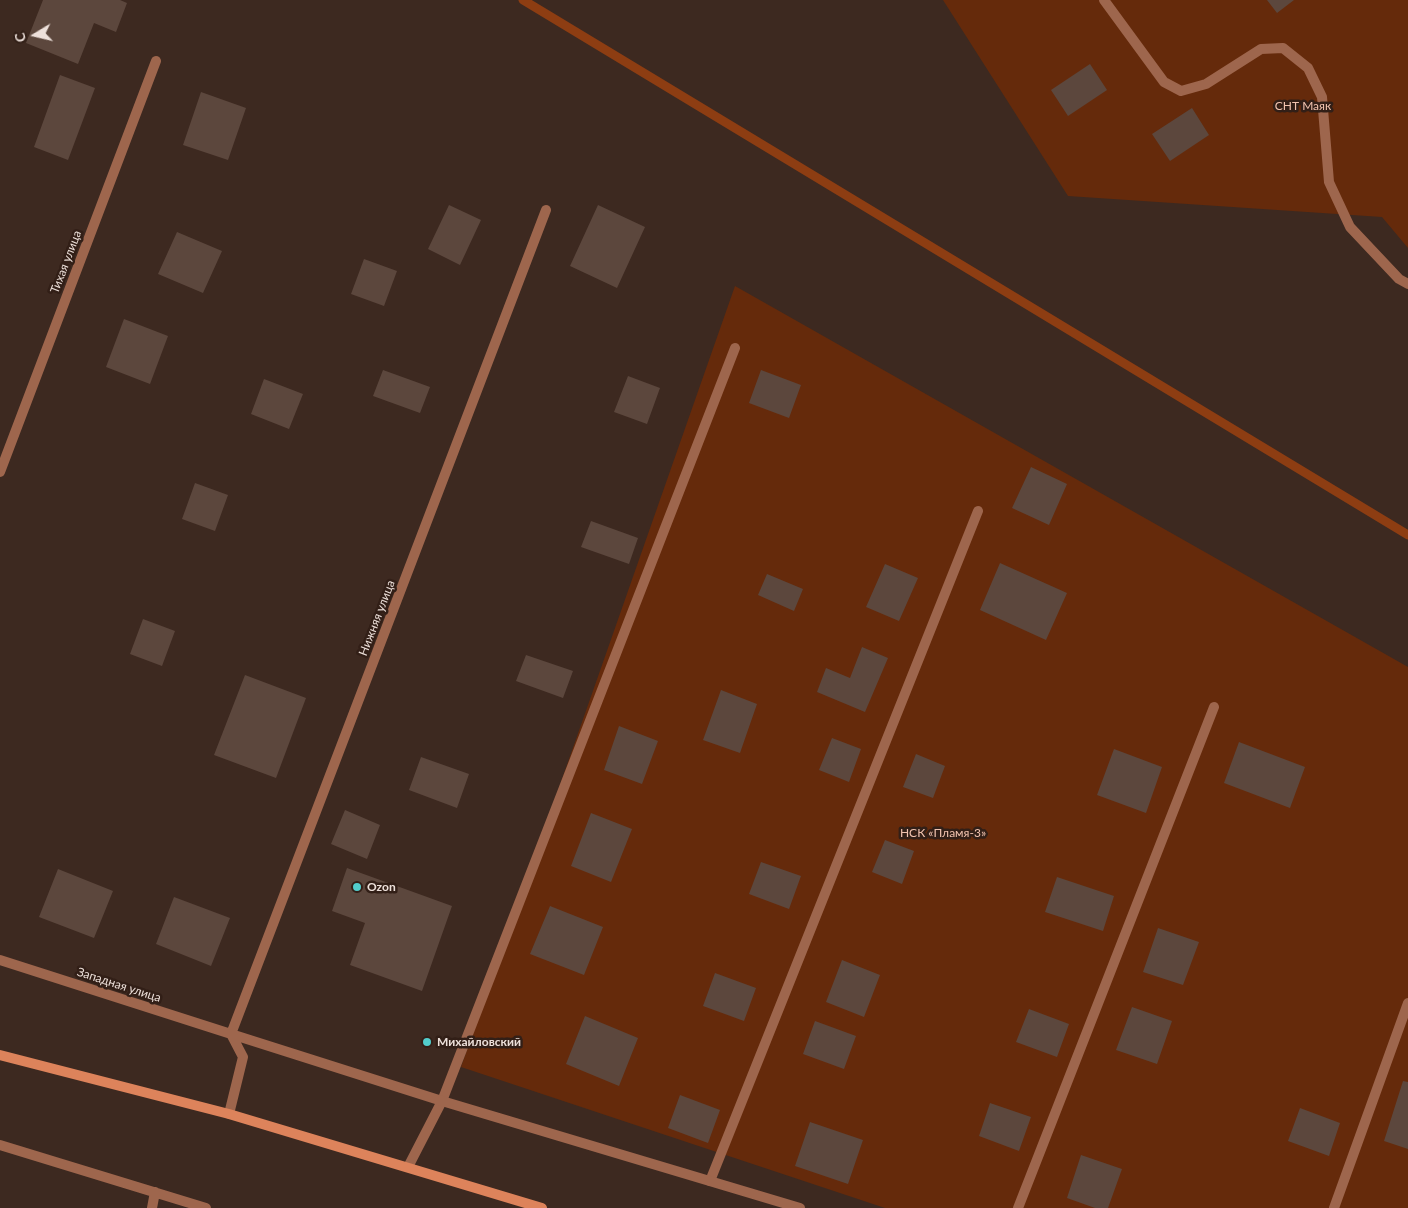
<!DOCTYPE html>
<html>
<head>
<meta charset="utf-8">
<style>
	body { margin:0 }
	#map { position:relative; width:1408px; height:1208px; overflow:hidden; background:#3d2920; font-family:Lato,sans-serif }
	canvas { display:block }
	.north { position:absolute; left:10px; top:10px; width:50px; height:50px; -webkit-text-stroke:4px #321f17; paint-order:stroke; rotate:261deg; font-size:14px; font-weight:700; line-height:20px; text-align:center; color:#ede0da }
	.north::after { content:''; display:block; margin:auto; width:18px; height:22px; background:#ede0da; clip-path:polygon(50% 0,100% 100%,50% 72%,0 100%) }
</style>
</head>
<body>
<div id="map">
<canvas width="1408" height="1208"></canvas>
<div class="north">С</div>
</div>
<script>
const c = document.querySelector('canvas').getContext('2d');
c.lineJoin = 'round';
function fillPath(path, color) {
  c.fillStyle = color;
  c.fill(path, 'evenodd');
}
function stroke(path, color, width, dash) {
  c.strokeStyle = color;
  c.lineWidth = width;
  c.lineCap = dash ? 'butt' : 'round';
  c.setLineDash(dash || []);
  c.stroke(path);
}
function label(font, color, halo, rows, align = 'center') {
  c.font = font + ' Lato,sans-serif';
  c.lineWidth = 5;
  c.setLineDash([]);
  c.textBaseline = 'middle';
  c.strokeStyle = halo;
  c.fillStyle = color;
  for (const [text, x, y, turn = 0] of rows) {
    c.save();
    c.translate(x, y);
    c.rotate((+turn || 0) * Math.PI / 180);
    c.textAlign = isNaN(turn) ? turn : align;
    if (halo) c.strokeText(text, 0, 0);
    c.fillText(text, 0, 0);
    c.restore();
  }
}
const green = new Path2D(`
	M 943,0 L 1408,0 L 1408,248 L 1382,217 L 1068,196 Z
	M 735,286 L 1408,667 L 1408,1208 L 885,1208 L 461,1067 Z`);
const stream = new Path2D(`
	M 523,0 L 1408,535`);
const building = new Path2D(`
	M 43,0 L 120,0 L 127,3 L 116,32 L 94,23 L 78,64 L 26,43 Z
	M 1267,0 L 1294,0 L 1277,13 Z
	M 1090,64 L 1107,90 L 1068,116 L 1051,90 Z
	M 60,75 L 95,88 L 68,160 L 34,147 Z
	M 201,92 L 246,108 L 228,160 L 183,145 Z
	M 1192,108 L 1209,135 L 1170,161 L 1152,134 Z
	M 449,205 L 481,220 L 460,265 L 428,249 Z
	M 598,205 L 645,227 L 617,288 L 570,266 Z
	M 177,232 L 222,251 L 203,293 L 158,274 Z
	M 364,259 L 397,271 L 384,306 L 351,294 Z
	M 124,319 L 168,336 L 150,384 L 106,367 Z
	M 383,370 L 430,387 L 420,413 L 373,396 Z
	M 761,370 L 801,385 L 789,418 L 749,403 Z
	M 628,376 L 660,388 L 647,424 L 614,412 Z
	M 264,379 L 303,394 L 289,429 L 251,414 Z
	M 1031,467 L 1067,484 L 1049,525 L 1012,508 Z
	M 195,483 L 228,495 L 215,531 L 182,519 Z
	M 591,521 L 638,538 L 629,564 L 581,547 Z
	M 1000,563 L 1067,593 L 1046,640 L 980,610 Z
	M 885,564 L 918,578 L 899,621 L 866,607 Z
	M 767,574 L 803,589 L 794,611 L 758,595 Z
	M 143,619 L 175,631 L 162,666 L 130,654 Z
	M 862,647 L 888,658 L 865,712 L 817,692 L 826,668 L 850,678 Z
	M 526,655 L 573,671 L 563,698 L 516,681 Z
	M 245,675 L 306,698 L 276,778 L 214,755 Z
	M 721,690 L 757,704 L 740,753 L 703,740 Z
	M 619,726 L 658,741 L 642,784 L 604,770 Z
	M 832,738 L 861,749 L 849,782 L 819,770 Z
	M 1239,742 L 1305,767 L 1290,808 L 1224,783 Z
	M 1114,749 L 1162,767 L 1146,813 L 1097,795 Z
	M 916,754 L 945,766 L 933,798 L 903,787 Z
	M 421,757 L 469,774 L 457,808 L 409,790 Z
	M 345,810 L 380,825 L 367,859 L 331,844 Z
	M 591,813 L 632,829 L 611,882 L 571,866 Z
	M 885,840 L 914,851 L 902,884 L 872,872 Z
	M 761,862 L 801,876 L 789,909 L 749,894 Z
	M 347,868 L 452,906 L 422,991 L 350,965 L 365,923 L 332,911 Z
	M 58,869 L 113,891 L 94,938 L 39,917 Z
	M 1057,877 L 1114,896 L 1103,931 L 1045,912 Z
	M 174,897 L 230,918 L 211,966 L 156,944 Z
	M 550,906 L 603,927 L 584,975 L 530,954 Z
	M 1158,928 L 1199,942 L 1183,985 L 1143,972 Z
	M 842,960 L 880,975 L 864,1017 L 826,1002 Z
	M 715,973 L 756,988 L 744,1021 L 703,1006 Z
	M 1132,1007 L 1172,1021 L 1157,1064 L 1116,1050 Z
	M 1029,1009 L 1069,1024 L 1057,1057 L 1016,1042 Z
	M 585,1016 L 638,1038 L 619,1086 L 566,1064 Z
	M 815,1021 L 856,1036 L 844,1069 L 803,1054 Z
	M 1403,1081 L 1408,1082 L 1408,1149 L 1384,1141 Z
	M 680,1095 L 720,1110 L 708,1143 L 668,1128 Z
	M 990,1103 L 1031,1117 L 1019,1151 L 979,1136 Z
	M 1300,1108 L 1340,1123 L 1329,1156 L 1288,1141 Z
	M 810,1122 L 863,1140 L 848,1184 L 795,1166 Z
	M 1081,1155 L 1122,1169 L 1108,1208 L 1095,1208 L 1067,1198 Z`);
const lane = new Path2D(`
	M 1104,0 L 1164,82 L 1181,91 L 1206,84 L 1261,49 L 1283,48 L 1308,68 L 1322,97 L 1329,182 L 1350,227 L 1399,279 L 1408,284
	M 408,1167 L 442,1101 L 735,348
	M 710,1181 L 978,511
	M 1018,1208 L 1214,707
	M 1334,1208 L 1408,1003`);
const street = new Path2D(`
	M 0,472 L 156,61
	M 0,960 L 231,1034 L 546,210
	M 229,1114 L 243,1057 L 231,1034 L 442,1101 L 800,1208
	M 0,1145 L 206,1208
	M 152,1208 L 155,1192`);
const secondary = new Path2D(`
	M 0,1055 L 229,1114 L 542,1208`);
const markers = [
	[357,887,5,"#52cdcc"],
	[427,1042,5,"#52cdcc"]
];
const parkNames = [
	["СНТ Маяк",1303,106],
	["НСК «Пламя-3»",943,833]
];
const streetNames = [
	["Тихая улица",66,262,-69],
	["Нижняя улица",377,618,-69],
	["Западная улица",119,985,18]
];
const poiNames = [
	["Ozon",367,887],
	["Михайловский",437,1042]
];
fillPath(green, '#652a0b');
stroke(stream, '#8d3d12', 9);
fillPath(building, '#5c473d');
stroke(lane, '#9e664d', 10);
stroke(street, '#9e664d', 10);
stroke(secondary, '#dd835b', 10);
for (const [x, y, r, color] of markers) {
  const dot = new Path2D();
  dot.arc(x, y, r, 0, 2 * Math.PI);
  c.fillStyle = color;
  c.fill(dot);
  stroke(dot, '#321f17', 2);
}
label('12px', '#f2c3af', '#321f17', parkNames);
label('12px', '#ede0da', '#321f17', streetNames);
label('bold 12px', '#ede0da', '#321f17', poiNames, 'left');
</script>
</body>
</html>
